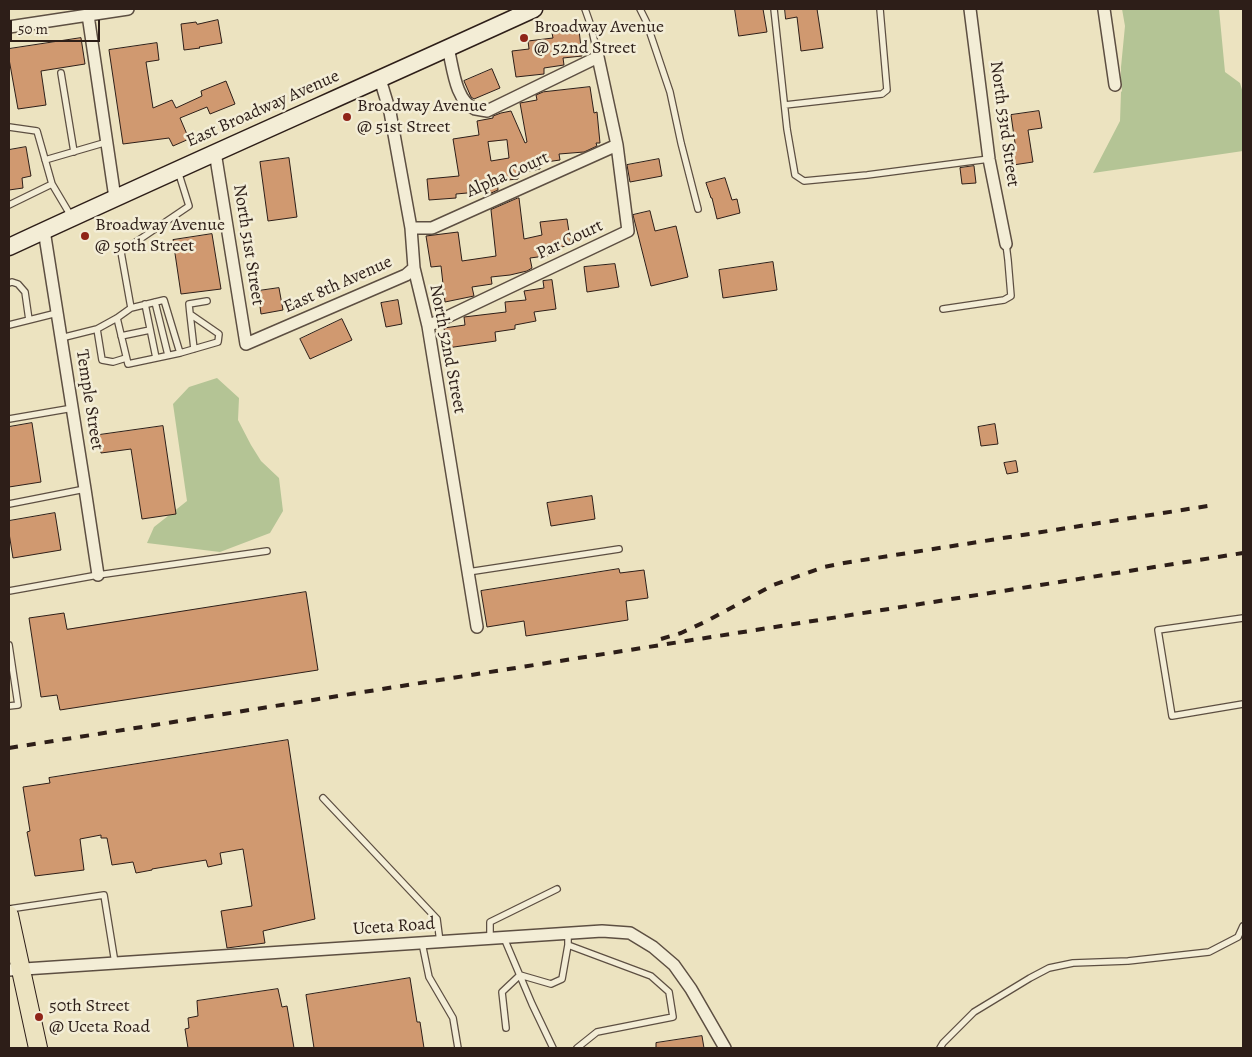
<!DOCTYPE html>
<html>
<head>
<meta charset="utf-8">
<style>
	body { margin:0 }
	#map { position:relative; width:1252px; height:1057px; overflow:hidden; background:#ece3c0; font-family:Alegreya,serif }
	canvas { display:block }
	.frame { position:absolute; inset:0; border:10px solid #2d1e18; pointer-events:none }
	.scale { position:absolute; left:10px; top:20px; width:90px; height:22px; box-sizing:border-box; border:2px solid #2d1e18; border-top:0; padding-left:6px; font-size:15px; line-height:18px; white-space:nowrap; color:#2d1e18; -webkit-text-stroke:4px #f3edd6; paint-order:stroke }
</style>
</head>
<body>
<div id="map">
<canvas width="1252" height="1057"></canvas>
<div class="frame"></div>
<div class="scale">50 m</div>
</div>
<script>
const c = document.querySelector('canvas').getContext('2d');
c.lineJoin = 'round';
function fillPath(path, color) {
  c.fillStyle = color;
  c.fill(path, 'evenodd');
}
function stroke(path, color, width, dash) {
  c.strokeStyle = color;
  c.lineWidth = width;
  c.lineCap = dash ? 'butt' : 'round';
  c.setLineDash(dash || []);
  c.stroke(path);
}
function label(font, color, halo, rows, align = 'center') {
  c.font = font + ' Alegreya,serif';
  c.lineWidth = 5;
  c.setLineDash([]);
  c.textBaseline = 'middle';
  c.strokeStyle = halo;
  c.fillStyle = color;
  for (const [text, x, y, turn = 0] of rows) {
    c.save();
    c.translate(x, y);
    c.rotate((+turn || 0) * Math.PI / 180);
    c.textAlign = isNaN(turn) ? turn : align;
    if (halo) c.strokeText(text, 0, 0);
    c.fillText(text, 0, 0);
    c.restore();
  }
}
const green = new Path2D(`
	M 1122,9 L 1219,9 L 1225,72 L 1240,83 L 1243,93 L 1243,151 L 1093,173 L 1120,121 L 1121,92 L 1122,91 L 1121,81 L 1121,67 L 1125,26 Z
	M 217,378 L 239,398 L 238,420 L 251,445 L 261,461 L 279,478 L 283,511 L 270,533 L 220,552 L 147,543 L 154,527 L 187,501 L 173,404 L 189,387 Z`);
const building = new Path2D(`
	M 735,9 L 763,9 L 767,32 L 739,36 Z
	M 785,9 L 817,9 L 823,48 L 801,51 L 797,17 L 786,19 Z
	M 218,20 L 222,43 L 199,47 L 200,48 L 184,50 L 181,24 L 196,22 L 197,24 Z
	M 579,30 L 582,56 L 563,58 L 564,65 L 544,68 L 544,74 L 516,77 L 512,51 L 529,49 L 528,41 L 553,38 L 552,33 Z
	M 81,38 L 85,64 L 41,71 L 46,105 L 18,109 L 9,59 L 9,49 Z
	M 157,43 L 159,60 L 146,62 L 153,108 L 172,100 L 176,108 L 202,96 L 201,91 L 226,81 L 235,104 L 210,114 L 207,107 L 180,118 L 189,139 L 173,146 L 169,138 L 123,144 L 109,50 Z
	M 492,69 L 500,88 L 474,99 L 471,97 L 464,81 Z
	M 590,87 L 594,113 L 597,112 L 600,143 L 596,143 L 597,146 L 584,152 L 559,154 L 560,160 L 539,163 L 540,169 L 518,173 L 518,179 L 497,181 L 498,190 L 489,194 L 489,191 L 456,194 L 456,198 L 429,200 L 427,179 L 459,176 L 453,139 L 479,135 L 477,121 L 493,118 L 493,116 L 501,113 L 511,111 L 525,143 L 527,142 L 520,103 L 537,100 L 536,95 L 543,92 ZM 507,140 L 509,158 L 491,161 L 488,142 Z
	M 1039,111 L 1042,128 L 1028,130 L 1033,162 L 1013,165 L 1011,150 L 1016,150 L 1011,115 Z
	M 26,147 L 31,176 L 22,178 L 23,188 L 9,190 L 9,150 Z
	M 289,158 L 297,217 L 268,221 L 260,162 Z
	M 659,159 L 662,176 L 630,182 L 627,165 Z
	M 974,166 L 976,183 L 962,184 L 960,168 Z
	M 725,178 L 732,200 L 737,199 L 740,213 L 717,219 L 712,198 L 711,198 L 706,183 Z
	M 518,198 L 519,198 L 524,239 L 542,235 L 540,222 L 567,219 L 571,245 L 552,249 L 553,255 L 530,258 L 532,268 L 527,271 L 510,275 L 491,277 L 492,284 L 472,287 L 474,296 L 445,302 L 441,266 L 431,267 L 426,236 L 458,232 L 462,261 L 496,256 L 491,210 Z
	M 650,211 L 655,231 L 676,226 L 688,277 L 651,286 L 633,215 Z
	M 212,234 L 221,289 L 181,294 L 173,240 Z
	M 773,262 L 777,290 L 723,298 L 719,270 Z
	M 615,264 L 619,287 L 587,292 L 584,267 Z
	M 552,280 L 556,309 L 534,312 L 536,321 L 515,325 L 515,329 L 495,332 L 496,341 L 447,348 L 444,328 L 465,325 L 464,317 L 506,312 L 505,302 L 526,300 L 524,291 L 544,288 L 543,281 Z
	M 279,288 L 283,310 L 261,314 L 258,291 Z
	M 398,300 L 402,324 L 386,327 L 381,303 Z
	M 342,319 L 352,340 L 310,359 L 300,339 Z
	M 32,423 L 41,482 L 9,487 L 9,427 Z
	M 995,424 L 998,444 L 981,446 L 978,427 Z
	M 163,426 L 176,514 L 142,519 L 131,449 L 101,453 L 99,435 Z
	M 1016,461 L 1018,472 L 1007,474 L 1004,463 Z
	M 592,496 L 595,519 L 551,526 L 547,503 Z
	M 55,513 L 61,550 L 13,558 L 9,533 L 9,521 Z
	M 619,569 L 620,573 L 644,570 L 648,598 L 626,601 L 628,620 L 526,636 L 524,621 L 487,627 L 481,591 Z
	M 306,592 L 318,670 L 60,710 L 57,695 L 41,697 L 29,618 L 64,613 L 67,629 Z
	M 288,740 L 315,919 L 263,931 L 265,943 L 227,948 L 221,911 L 252,906 L 243,849 L 220,853 L 222,864 L 208,867 L 206,860 L 152,869 L 152,870 L 136,873 L 133,862 L 112,865 L 107,838 L 101,838 L 101,835 L 80,839 L 84,870 L 35,876 L 27,832 L 30,831 L 23,787 L 50,783 L 49,778 Z
	M 410,978 L 417,1022 L 420,1022 L 424,1048 L 314,1048 L 306,995 Z
	M 278,989 L 282,1007 L 287,1006 L 294,1048 L 188,1048 L 185,1029 L 189,1028 L 188,1018 L 198,1016 L 197,1001 Z
	M 702,1036 L 704,1048 L 656,1048 L 656,1043 Z`);
const lane = new Path2D(`
	M 585,9 L 591,26 L 598,57
	M 640,9 L 646,21 L 670,92 L 681,143 L 698,209
	M 774,9 L 787,129 L 795,175 L 804,181 L 867,175 L 989,159
	M 61,73 L 74,152
	M 785,105 L 882,94 L 887,90 L 880,9
	M 9,127 L 37,131 L 52,184
	M 45,160 L 107,142
	M 9,205 L 52,184 L 71,216
	M 9,283 L 12,282 L 18,284 L 25,292 L 29,320
	M 155,302 L 168,355
	M 145,304 L 156,358
	M 131,308 L 164,300 L 180,353 L 218,342 L 219,334 L 190,314 L 194,349
	M 943,309 L 1004,300 L 1011,296 L 1008,260 L 1006,244
	M 190,314 L 189,304 L 207,301
	M 117,318 L 128,364 L 180,353
	M 9,325 L 57,313
	M 97,329 L 102,360 L 113,362 L 126,358
	M 121,336 L 150,330
	M 61,338 L 97,329 L 117,318 L 131,308 L 121,252 L 189,206 L 178,171
	M 9,419 L 73,408
	M 9,504 L 85,489
	M 468,572 L 619,549
	M 9,591 L 98,575 L 267,551
	M 1243,618 L 1158,630 L 1172,716 L 1243,704
	M 9,645 L 18,705 L 9,706
	M 323,798 L 437,919 L 440,942
	M 9,909 L 104,895 L 115,963
	M 568,933 L 568,945 L 651,976 L 669,992 L 673,1017 L 597,1032 L 577,1048
	M 504,938 L 532,1004 L 553,1048
	M 490,939 L 490,922 L 557,889
	M 422,943 L 429,977 L 453,1018 L 458,1048
	M 506,1028 L 502,992 L 520,975 L 551,984 L 562,979 L 568,945
	M 940,1048 L 943,1043 L 974,1012 L 1030,978 L 1049,968 L 1073,963 L 1128,961 L 1209,952 L 1238,937 L 1243,926`);
const street = new Path2D(`
	M 970,9 L 989,159 L 1006,244
	M 1104,9 L 1115,85
	M 88,15 L 115,198
	M 9,27 L 128,9
	M 380,79 L 390,112 L 411,228 L 414,268 L 428,326 L 477,627
	M 215,152 L 246,344 L 406,275 L 414,268
	M 411,228 L 432,228 L 617,145
	M 44,230 L 85,489 L 98,575
	M 428,326 L 628,231 L 617,145 L 598,57 L 487,111 C 484,110 479,110 475,109 C 455,101 453,67 448,48
	M 9,970 L 602,931 L 630,933 L 653,947 L 674,965 L 691,989 L 725,1048`);
const secondary = new Path2D(`
	M 9,247 C 183,166 359,89 534,9`);
const primary = new Path2D(`
	M 9,915 L 38,1048`);
const rail = new Path2D(`
	M 661,639 L 681,633 L 707,621 L 773,585 L 824,567 L 844,563 L 1214,505
	M 9,748 L 1243,553`);
const markers = [
	[524,38,5,"#8f2418"],
	[347,117,5,"#8f2418"],
	[85,236,5,"#8f2418"],
	[39,1017,5,"#8f2418"]
];
const poiNames = [
	["Broadway Avenue",534,28],
	["@ 52nd Street",534,49],
	["Broadway Avenue",357,107],
	["@ 51st Street",357,128],
	["Broadway Avenue",95,226],
	["@ 50th Street",95,247],
	["50th Street",49,1007],
	["@ Uceta Road",49,1028]
];
const streetNames = [
	["East Broadway Avenue",263,109,-24],
	["North 53rd Street",1004,124,82],
	["Alpha Court",508,175,-24],
	["Par Court",570,240,-25],
	["North 51st Street",248,245,81],
	["East 8th Avenue",338,285,-24],
	["North 52nd Street",447,349,79],
	["Temple Street",89,400,81],
	["Uceta Road",394,927,-4]
];
fillPath(green, '#b4c495');
fillPath(building, '#d09970');
stroke(building, '#2d1e18', 1);
stroke(lane, '#5d4f42', 8);
stroke(street, '#5d4f42', 14);
stroke(secondary, '#2d1e18', 19);
stroke(primary, '#2d1e18', 20);
stroke(lane, '#f3edd6', 5.5);
stroke(street, '#f3edd6', 11);
stroke(secondary, '#f3edd6', 16);
stroke(primary, '#ece3c0', 18);
stroke(rail, '#2d1e18', 4, [9, 9]);
for (const [x, y, r, color] of markers) {
  const dot = new Path2D();
  dot.arc(x, y, r, 0, 2 * Math.PI);
  c.fillStyle = color;
  c.fill(dot);
  stroke(dot, '#f3edd6', 2);
}
label('18px', '#2d1e18', '#f3edd6', poiNames, 'left');
label('18px', '#2d1e18', '#f3edd6', streetNames);
</script>
</body>
</html>
